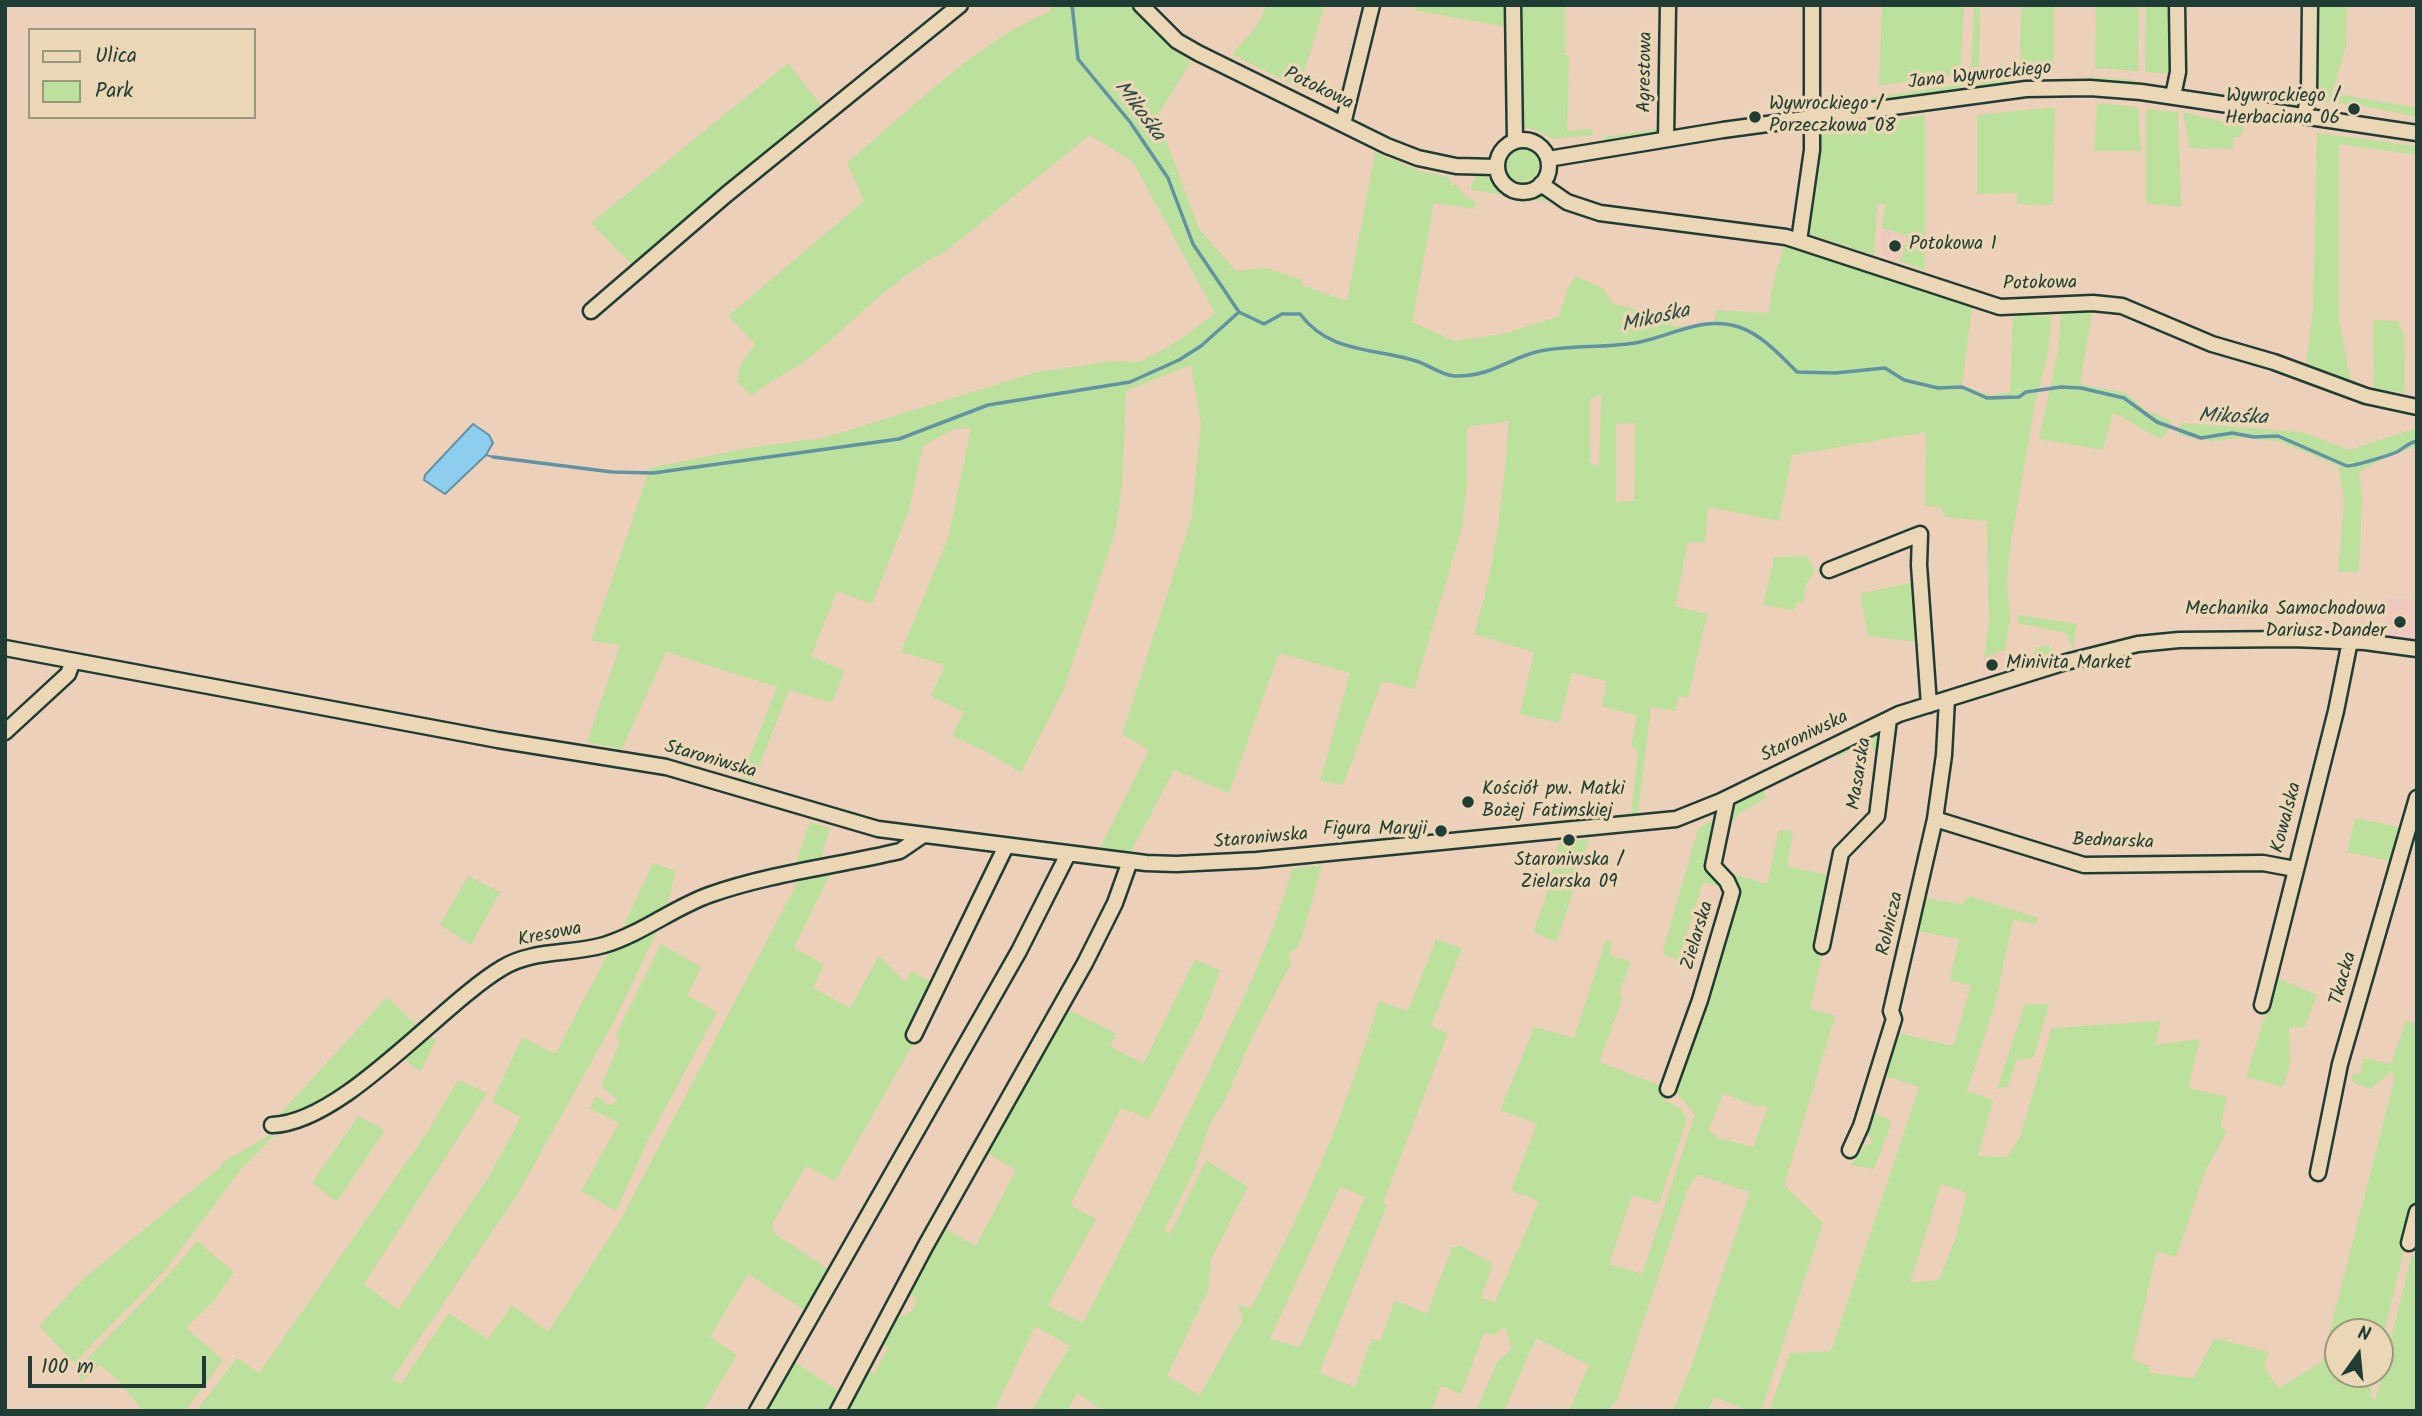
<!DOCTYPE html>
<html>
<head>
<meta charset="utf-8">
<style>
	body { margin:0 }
	#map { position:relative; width:2422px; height:1416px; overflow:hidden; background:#edd0b9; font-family:Kalam,sans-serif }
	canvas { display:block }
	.frame { position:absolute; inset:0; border:7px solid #1f3d34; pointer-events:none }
	.legend { position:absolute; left:28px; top:28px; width:228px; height:91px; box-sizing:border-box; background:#ebd6b5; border:2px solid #999981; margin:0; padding:9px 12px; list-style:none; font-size:21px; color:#1f3d34 }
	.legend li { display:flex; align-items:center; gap:14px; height:35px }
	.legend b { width:35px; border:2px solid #999981 }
	.north { position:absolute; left:2324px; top:1318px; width:70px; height:70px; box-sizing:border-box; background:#ebd6b5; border:2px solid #999981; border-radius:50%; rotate:15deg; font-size:19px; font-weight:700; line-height:28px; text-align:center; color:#1f3d34 }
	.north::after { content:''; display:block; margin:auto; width:24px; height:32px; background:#1f3d34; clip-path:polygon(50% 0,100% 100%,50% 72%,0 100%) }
	.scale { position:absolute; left:28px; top:1356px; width:178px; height:32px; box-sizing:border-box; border:4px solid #1f3d34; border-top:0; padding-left:9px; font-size:21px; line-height:24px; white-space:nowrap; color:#1f3d34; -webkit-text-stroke:5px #ebd6b5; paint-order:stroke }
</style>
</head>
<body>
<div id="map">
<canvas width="2422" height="1416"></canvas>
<div class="frame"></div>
<ul class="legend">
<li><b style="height:9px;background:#ebd6b5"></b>Ulica</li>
<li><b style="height:19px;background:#bce19c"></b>Park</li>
</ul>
<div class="north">N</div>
<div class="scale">100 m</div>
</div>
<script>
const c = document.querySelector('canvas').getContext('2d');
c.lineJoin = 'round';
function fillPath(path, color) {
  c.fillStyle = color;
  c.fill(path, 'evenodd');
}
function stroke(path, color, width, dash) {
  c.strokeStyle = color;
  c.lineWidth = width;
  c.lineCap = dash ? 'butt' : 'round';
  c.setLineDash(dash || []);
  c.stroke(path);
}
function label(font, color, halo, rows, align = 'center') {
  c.font = font + ' Kalam,sans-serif';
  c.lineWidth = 7;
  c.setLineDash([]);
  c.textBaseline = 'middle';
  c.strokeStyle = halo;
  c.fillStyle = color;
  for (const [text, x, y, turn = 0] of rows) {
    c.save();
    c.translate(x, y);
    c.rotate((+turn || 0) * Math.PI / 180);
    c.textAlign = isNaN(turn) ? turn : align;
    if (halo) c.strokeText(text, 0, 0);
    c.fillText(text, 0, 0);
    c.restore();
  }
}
const built = new Path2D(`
	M 1882,228 L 1908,236 L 1900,261 L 1882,255 Z
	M 2386,598 L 2417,600 L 2417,639 L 2386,635 Z
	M 2005,650 L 2003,670 L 1981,678 L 1984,657 Z`);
const green = new Path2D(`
	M 1052,5 L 1135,5 L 1163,38 L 1191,62 L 1157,116 L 1199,229 L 1236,271 L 1266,268 L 1302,280 L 1301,285 L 1347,301 L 1375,152 L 1419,171 L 1448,177 L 1453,186 L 1456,184 L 1466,197 L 1476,201 L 1475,209 L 1434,203 L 1412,322 L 1454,341 L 1503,334 L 1559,316 L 1568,287 L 1576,276 L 1604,289 L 1612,303 L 1655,315 L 1676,327 L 1715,321 L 1716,310 L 1768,313 L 1773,283 L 1785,244 L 1972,308 L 1962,385 L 1990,395 L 2010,392 L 2013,318 L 2030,311 L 2035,316 L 2052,316 L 2048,352 L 2035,404 L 2010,548 L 2007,582 L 2010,618 L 2005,650 L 1984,657 L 1989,621 L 1987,521 L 1945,517 L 1941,507 L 1925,506 L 1926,432 L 1792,455 L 1779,521 L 1708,507 L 1705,542 L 1688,542 L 1675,606 L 1707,614 L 1688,698 L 1679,696 L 1675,711 L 1651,707 L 1638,813 L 1631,815 L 1638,750 L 1631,747 L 1637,716 L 1602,706 L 1607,681 L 1572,673 L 1559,723 L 1520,714 L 1534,652 L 1474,634 C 1496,564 1503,494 1509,421 L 1467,427 L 1467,483 L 1462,528 L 1414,689 L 1382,681 L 1343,785 L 1320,781 L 1350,673 L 1279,653 L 1229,793 L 1174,770 L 1131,852 L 1100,848 L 1149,750 L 1122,734 L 1191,520 L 1201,424 L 1191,365 L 1126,391 L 1122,483 L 1116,529 L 1064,689 L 1021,773 L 987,752 L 952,736 L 964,712 L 931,696 L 945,665 L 901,652 L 948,538 L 971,428 L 954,429 L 923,446 L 909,510 L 872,604 L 837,591 L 811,656 L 845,671 L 832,703 L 789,690 L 753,782 L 741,778 L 777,687 L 666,652 L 622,749 L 587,742 L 620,645 L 591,641 L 650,468 L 748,448 L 823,438 L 1037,372 L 1114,361 L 1139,362 L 1178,341 L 1215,313 L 1133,162 L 1090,135 L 946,251 C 896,275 857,319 814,354 C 795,370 771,379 751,396 L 737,381 L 741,364 L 755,344 L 728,316 L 864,201 L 847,163 C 907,113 977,41 1049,12 ZM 1601,394 L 1599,465 L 1598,466 L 1590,463 L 1590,399 ZM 1635,423 L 1634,501 L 1616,502 L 1616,424 Z
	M 1268,5 L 1325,5 L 1299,88 L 1232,54 L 1254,29 Z
	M 1415,5 L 1503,5 L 1506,27 L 1414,10 Z
	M 1518,5 L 1565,5 L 1565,55 L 1569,56 L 1567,131 L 1592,129 L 1593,135 L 1553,139 L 1533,129 L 1518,127 Z
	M 1882,5 L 1964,5 L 1960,73 L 1879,86 Z
	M 1974,5 L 1980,5 L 1979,71 L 1971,71 Z
	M 2021,5 L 2054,5 L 2054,65 L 2020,67 Z
	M 2096,5 L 2139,5 L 2138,71 L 2095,68 Z
	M 2146,5 L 2174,5 L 2172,74 L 2145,72 Z
	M 2316,5 L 2347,5 L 2346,47 L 2332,93 L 2417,108 L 2417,117 L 2364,106 L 2313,101 Z
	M 788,63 L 823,108 L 633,266 L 591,223 Z
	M 2087,77 L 2136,80 L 2132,85 L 2091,83 Z
	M 2012,79 L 2009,84 L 1976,88 L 1971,83 Z
	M 1962,84 L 1960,90 L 1874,102 L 1869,98 Z
	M 2223,92 L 2301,104 L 2296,108 L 2226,98 Z
	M 1861,99 L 1858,105 L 1822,110 L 1818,105 Z
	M 2097,103 L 2138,107 L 2141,151 L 2094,151 Z
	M 2055,107 L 2053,205 L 2017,204 L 2017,193 L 1977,194 L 1977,115 Z
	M 2146,109 L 2178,112 L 2181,207 L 2146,203 Z
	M 2183,112 L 2244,127 L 2240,137 L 2234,137 L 2233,149 L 2190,148 Z
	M 1925,115 L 1925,270 L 1900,261 L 1908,236 L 1882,228 L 1885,204 L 1877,204 L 1874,255 L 1804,232 L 1816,131 Z
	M 1659,129 L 1655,135 L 1608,141 L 1603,137 Z
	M 2317,133 L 2417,146 L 2417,155 L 2339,144 L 2339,320 L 2351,383 L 2306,363 L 2313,308 Z
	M1505 165a17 17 0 1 1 34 0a17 17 0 1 1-34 0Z
	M 1478,174 C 1493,177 1498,189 1512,194 C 1525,198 1539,190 1548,202 L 1473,190 L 1470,187 Z
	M 2092,312 L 2080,384 L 2126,393 L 2145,410 L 2171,420 L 2167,433 L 2160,439 L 2113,412 L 2103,450 L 2039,439 L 2059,346 L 2061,313 Z
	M 2373,320 L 2398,321 L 2404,335 L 2405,393 L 2374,389 Z
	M 2181,423 L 2302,432 L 2349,450 L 2417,428 L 2417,446 L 2384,458 L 2359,472 L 2362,497 L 2359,572 L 2338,572 L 2344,503 L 2339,466 L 2278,441 L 2242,438 L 2211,441 L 2178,435 Z
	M 1808,556 L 1815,572 L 1806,584 L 1803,603 L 1797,601 L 1794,610 L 1763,605 L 1774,557 Z
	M 1916,581 L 1918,642 L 1868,636 L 1860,594 Z
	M 2017,615 L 2077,624 L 2073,649 L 2066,633 L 2018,623 Z
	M 2049,646 L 2054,653 L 2032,660 L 2036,647 Z
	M 1883,729 L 1875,812 L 1870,816 L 1878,759 L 1870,741 L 1838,757 L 1837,751 Z
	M 1762,787 L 1766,798 L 1740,813 L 1729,826 L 1733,802 Z
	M 1721,814 L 1708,872 L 1730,890 L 1703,882 L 1679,960 L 1662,954 L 1698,829 Z
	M 2355,818 L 2404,828 L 2394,862 L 2347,852 Z
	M 810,822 L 830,828 L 822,854 L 824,863 L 794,868 Z
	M 1779,830 L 1793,831 L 1787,866 L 1833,876 L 1823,951 L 1810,1009 L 1835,1016 L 1784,1185 L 1823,1223 L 1761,1411 L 1749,1411 L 1714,1397 L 1708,1411 L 1673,1411 L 1691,1367 L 1750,1192 L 1697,1175 L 1688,1188 L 1617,1400 L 1607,1411 L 1569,1411 L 1589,1365 L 1536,1338 L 1504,1411 L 1476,1411 L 1497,1362 L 1512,1348 L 1505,1327 L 1492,1335 L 1484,1333 L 1461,1394 L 1441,1386 L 1431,1411 L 1104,1411 L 1077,1393 L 1067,1411 L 1031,1411 L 1070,1346 L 1035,1326 L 994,1411 L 844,1411 L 866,1371 L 874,1374 L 888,1348 L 881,1342 C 890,1328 895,1316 912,1312 L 917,1299 L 909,1292 L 944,1228 L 976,1246 L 1016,1170 L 987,1153 L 1069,1010 L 1117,1034 L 1110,1046 L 1143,1064 L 1195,959 L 1220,971 L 1202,1018 L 1149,1119 L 1121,1108 L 1070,1205 L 1096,1219 L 1048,1306 L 1083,1323 C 1126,1239 1168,1156 1209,1071 C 1240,1006 1273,939 1292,869 L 1322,865 L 1302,937 L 1297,948 L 1288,953 L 1291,963 L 1251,1040 L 1225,1100 L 1209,1126 L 1194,1171 L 1164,1231 L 1170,1234 L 1206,1160 L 1248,1187 L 1211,1259 L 1208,1291 L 1167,1376 L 1200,1395 L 1243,1319 L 1238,1304 L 1250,1309 C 1304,1211 1347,1108 1379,1001 L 1408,1011 L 1436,939 L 1462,948 L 1431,1026 L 1448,1033 L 1383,1203 L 1387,1205 L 1319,1373 L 1355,1387 L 1371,1339 L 1380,1341 L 1395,1300 L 1427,1314 L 1452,1247 L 1461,1246 L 1493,1264 L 1481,1298 L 1495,1302 L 1539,1201 L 1511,1191 L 1537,1124 L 1500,1110 L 1534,1027 L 1574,1038 L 1606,940 L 1612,942 L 1609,955 L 1631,962 L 1619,993 L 1623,997 L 1599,1062 L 1665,1087 L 1665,1100 L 1681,1109 L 1687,1120 L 1659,1203 L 1632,1195 L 1609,1264 L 1642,1274 L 1695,1114 L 1673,1089 L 1736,892 L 1723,871 L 1767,884 ZM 1723,1093 L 1752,1105 L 1768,1107 L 1753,1147 L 1718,1138 L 1709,1130 ZM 1340,1187 L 1365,1197 L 1300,1347 L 1270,1339 Z
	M 1589,839 L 1557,942 L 1533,932 L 1545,901 L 1559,842 Z
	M 653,863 L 676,871 L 666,908 L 620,933 Z
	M 831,872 L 794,948 L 824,964 L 813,988 L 850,1008 L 879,956 L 905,982 L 912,971 L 934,984 L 915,1041 L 835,1181 L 806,1166 L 772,1224 L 775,1234 L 831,1271 L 807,1312 L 748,1274 L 710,1337 L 737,1355 L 703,1411 L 196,1411 L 237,1358 L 259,1373 L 426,1134 L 458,1080 L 487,1093 L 364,1284 L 398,1310 L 488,1178 L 521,1117 L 492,1102 L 522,1037 L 555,1054 L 610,950 L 661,924 L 612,1025 L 517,1195 L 392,1379 L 401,1384 L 449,1313 L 488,1339 L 512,1305 L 548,1332 L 620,1221 L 797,883 L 806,877 Z
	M 468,876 L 500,892 L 471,945 L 440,925 Z
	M 1969,896 L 2038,918 L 2035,924 L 2013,920 L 1995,1004 L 1967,1091 L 1993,1100 L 1978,1156 L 2007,1157 L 2020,1137 L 2052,1028 L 2161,1021 L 2155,1045 L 2200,1039 L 2188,1088 L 2227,1097 L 2220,1126 L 2227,1132 L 2206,1169 L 2176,1257 L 2157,1251 L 2132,1359 L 2149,1366 L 2150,1373 L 2194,1378 L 2214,1338 L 2269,1352 L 2264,1368 L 2279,1388 L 2322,1362 L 2394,1080 L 2392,1070 L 2371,1089 L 2352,1082 L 2352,1074 L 2360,1074 L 2363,1058 L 2391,1064 L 2406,1021 L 2417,1024 L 2417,1196 L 2380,1350 L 2380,1332 L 2338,1332 L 2338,1374 L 2374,1374 L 2370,1394 L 2375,1401 L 2412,1254 L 2417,1260 L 2417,1411 L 1769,1411 L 1790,1353 L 1831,1351 L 1919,1087 L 1882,1075 L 1894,1032 L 1953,1046 L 1971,986 L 1950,980 L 1959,939 L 1917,931 L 1925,898 L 1962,904 ZM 1941,1184 L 1967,1193 L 1956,1237 L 1939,1280 L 1910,1283 Z
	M 661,944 L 701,967 L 687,995 L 717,1012 L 648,1140 L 616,1211 L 581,1191 L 619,1123 L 589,1108 L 596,1096 L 611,1106 L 617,1100 L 601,1086 L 620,1041 L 615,1036 Z
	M 2277,978 L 2317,995 L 2304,1028 L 2289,1027 L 2290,1064 L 2283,1087 L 2246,1077 Z
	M 387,997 L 420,1029 C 378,1067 331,1100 279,1121 L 279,1115 Z
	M 2025,1004 L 2049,1004 L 2034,1057 L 2017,1060 L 2007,1087 L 1997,1089 Z
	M 425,1035 L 436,1040 L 420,1072 L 402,1057 Z
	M 1871,1112 L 1889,1119 L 1891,1123 L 1874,1169 L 1851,1165 L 1866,1144 L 1871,1144 L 1872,1140 L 1865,1131 Z
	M 358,1116 L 385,1130 L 337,1202 L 312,1183 Z
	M 282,1128 L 241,1169 L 167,1268 L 74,1363 L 39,1326 L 83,1279 L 222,1166 L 221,1163 Z
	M 197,1241 L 234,1272 L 215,1299 L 186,1328 L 223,1360 L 185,1411 L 142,1411 L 120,1382 L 100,1365 L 80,1383 L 79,1368 L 86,1360 L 173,1270 Z
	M 793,1361 L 843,1394 L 834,1411 L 764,1411 Z`);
const water = new Path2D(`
	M 473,424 L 489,435 L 493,443 L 486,455 L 493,457 L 486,455 L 445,494 L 424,480 L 425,475 Z`);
const stream = new Path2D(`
	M 1072,5 L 1078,59 L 1130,122 L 1168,178 L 1193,244 L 1239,312 L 1264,324 L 1282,314 L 1300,314 C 1331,355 1375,347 1419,362 C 1430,366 1442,375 1454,376 C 1492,377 1508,358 1540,351 C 1571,345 1604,348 1635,343 C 1670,337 1702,315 1739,327 C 1762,335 1780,355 1797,372 L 1835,373 L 1885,368 L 1904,380 L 1938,388 L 1962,387 L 1987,398 L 2019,397 L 2026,392 L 2061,387 L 2081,388 L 2124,398 L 2157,422 L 2201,438 L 2232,433 L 2254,437 L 2278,436 L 2347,466 C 2355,466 2390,455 2397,452 C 2404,448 2408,443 2417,441
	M 493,457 L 612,472 L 653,473 L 899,439 L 988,405 L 1130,382 L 1179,360 L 1201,346 L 1239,312`);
const minor = new Path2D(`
	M 1141,5 L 1177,41 L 1198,53 L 1387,146 L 1418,158 L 1456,166 L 1496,167
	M 1513,5 L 1515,140
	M 2173,96 L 2178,72 L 2177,5
	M 2305,115 L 2309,90 L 2310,5
	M 1343,124 L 1372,5
	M 1666,139 L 1668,5
	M1497 166a26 26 0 1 1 52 0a26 26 0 1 1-52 0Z
	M 1548,159 L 1723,130 L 2026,89 L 2090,88 L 2141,92 L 2417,133
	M 1541,184 L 1567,202 L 1600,213 L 1786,237 L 2000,307 L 2093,303 L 2122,306 L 2212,344 L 2274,362 L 2366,396 L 2417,407
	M 1799,241 L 1812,150 L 1812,5
	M 591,311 L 727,194 L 960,5
	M 1829,570 L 1920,534 L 1919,565 L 1929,705
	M 5,648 L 498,740 L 666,767 L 878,829 L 1146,863 L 1176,864 L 1257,860 L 1676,819 L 1721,801 L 1899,714 L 2066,662 L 2138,644 L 2179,640 L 2293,639 L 2365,642 L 2417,649
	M 5,732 L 68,674 L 73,661
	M 1935,819 L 2084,865 L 2263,863 L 2295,869
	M 1822,946 L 1841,853 L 1877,816 L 1889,719
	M 2262,1005 L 2336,711 L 2350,641
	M 914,1035 L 1006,846
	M 1668,1089 L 1700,1000 L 1732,892 L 1727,881 L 1713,866 L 1727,798
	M 272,1125 C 343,1123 440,1005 502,968 C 533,949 570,955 604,945 C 641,934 673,908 709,895 C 771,873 837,866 900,851 L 922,836
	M 1850,1150 L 1861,1126 L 1894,1019 L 1891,1011 L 1935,819 L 1944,755 L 1947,699
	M 2318,1173 L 2340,1064 L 2417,798
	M 2409,1243 L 2417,1212
	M 757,1411 L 1019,951 L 1068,854
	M 838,1411 L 926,1245 L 1085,963 L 1115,903 L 1130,861`);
const markers = [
	[2354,109,7,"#1f3d34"],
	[1755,117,7,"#1f3d34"],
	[1895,246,7,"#1f3d34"],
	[2400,622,7,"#1f3d34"],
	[1992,665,7,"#1f3d34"],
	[1468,802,7,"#1f3d34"],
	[1441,831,7,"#1f3d34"],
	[1569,840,7,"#1f3d34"]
];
const streetNames = [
	["Agrestowa",1647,72,-89],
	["Jana Wywrockiego",1980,77,-6],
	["Potokowa",1318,90,26],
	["Potokowa",2040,285,-1],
	["Staroniwska",1805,738,-26],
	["Staroniwska",710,761,16],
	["Masarska",1861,774,-81],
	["Kowalska",2288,818,-75],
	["Staroniwska",1261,840,-5],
	["Bednarska",2113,843,2],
	["Rolnicza",1892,924,-77],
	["Kresowa",550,936,-11],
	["Zielarska",1699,936,-73],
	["Tkacka",2345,979,-74]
];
const poiNames = [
	["Wywrockiego /",2340,98,"right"],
	["Herbaciana 06",2340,120,"right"],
	["Wywrockiego /",1769,106],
	["Porzeczkowa 08",1769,128],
	["Potokowa 1",1909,246],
	["Mechanika Samochodowa",2386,611,"right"],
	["Dariusz Dander",2386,633,"right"],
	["Minivita Market",2006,665],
	["Kościół pw. Matki",1482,791],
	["Bożej Fatimskiej",1482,813],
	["Figura Maryji",1427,831,"right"],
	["Staroniwska /",1569,862,"center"],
	["Zielarska 09",1569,884,"center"]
];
const waterNames = [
	["Mikośka",1138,112,53],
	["Mikośka",1656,320,-13],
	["Mikośka",2233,419,2]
];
fillPath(built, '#efc9be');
fillPath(green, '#bce19c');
fillPath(water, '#8dcdee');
stroke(water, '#6193a4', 2);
stroke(stream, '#6193a4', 3.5);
stroke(minor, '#1f3d34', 19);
stroke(minor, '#ebd6b5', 14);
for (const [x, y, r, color] of markers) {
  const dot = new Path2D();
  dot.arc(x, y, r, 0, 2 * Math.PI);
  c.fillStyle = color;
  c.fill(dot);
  stroke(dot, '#ebd6b5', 2.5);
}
label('19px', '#1f3d34', '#ebd6b5', streetNames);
label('19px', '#1f3d34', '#ebd6b5', poiNames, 'left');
label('italic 21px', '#2a4b47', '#ebd6b5', waterNames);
</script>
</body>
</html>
